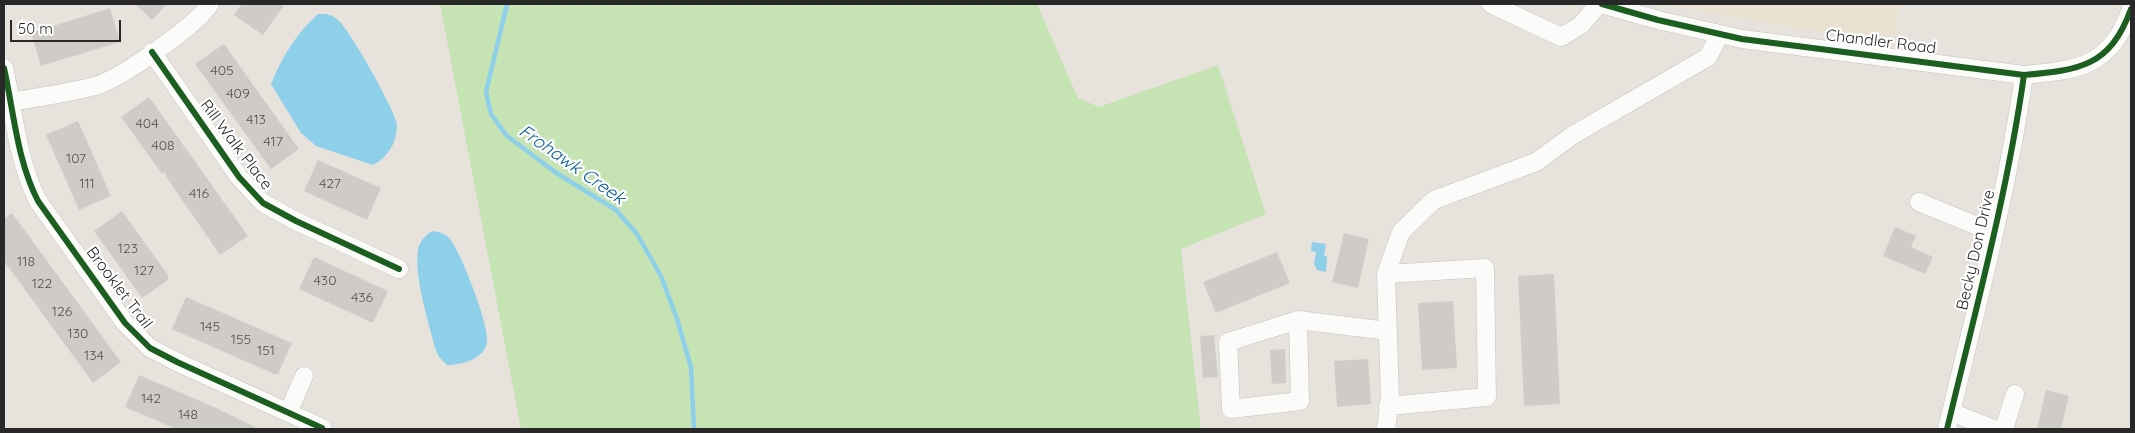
<!DOCTYPE html>
<html>
<head>
<meta charset="utf-8">
<style>
	body { margin:0 }
	#map { position:relative; width:2135px; height:433px; overflow:hidden; background:#e7e3dc; font-family:Quicksand,sans-serif }
	canvas { display:block }
	.frame { position:absolute; inset:0; border:5px solid #282828; pointer-events:none }
	.scale { position:absolute; left:10px; top:20px; width:111px; height:22px; box-sizing:border-box; border:2px solid #282828; border-top:0; padding-left:6px; font-size:15px; line-height:18px; white-space:nowrap; color:#282828; -webkit-text-stroke:4px #fff; paint-order:stroke }
</style>
</head>
<body>
<div id="map">
<canvas width="2135" height="433"></canvas>
<div class="frame"></div>
<div class="scale">50 m</div>
</div>
<script>
const c = document.querySelector('canvas').getContext('2d');
c.lineJoin = 'round';
function fillPath(path, color) {
  c.fillStyle = color;
  c.fill(path, 'evenodd');
}
function stroke(path, color, width, dash) {
  c.strokeStyle = color;
  c.lineWidth = width;
  c.lineCap = dash ? 'butt' : 'round';
  c.setLineDash(dash || []);
  c.stroke(path);
}
function label(font, color, halo, rows, align = 'center') {
  c.font = font + ' Quicksand,sans-serif';
  c.lineWidth = 4.5;
  c.setLineDash([]);
  c.textBaseline = 'middle';
  c.strokeStyle = halo;
  c.fillStyle = color;
  for (const [text, x, y, turn = 0] of rows) {
    c.save();
    c.translate(x, y);
    c.rotate((+turn || 0) * Math.PI / 180);
    c.textAlign = isNaN(turn) ? turn : align;
    if (halo) c.strokeText(text, 0, 0);
    c.fillText(text, 0, 0);
    c.restore();
  }
}
const education = new Path2D(`
	M 1664,4 L 1899,4 L 1893,40 L 1808,30 Z`);
const green = new Path2D(`
	M 440,4 L 1037,4 L 1078,98 L 1099,107 L 1218,65 L 1266,214 L 1181,249 L 1201,429 L 521,429 Z`);
const water = new Path2D(`
	M 318,14 C 327,14 332,14 339,21 C 350,31 396,111 397,125 C 397,143 388,157 373,165 L 316,146 L 301,133 L 271,84 C 282,57 296,34 318,14 Z
	M 432,231 C 438,232 444,233 449,238 C 460,249 490,327 487,342 C 485,359 461,365 447,365 L 439,357 L 435,348 C 428,320 414,277 418,249 C 420,241 426,235 432,231 Z
	M 1312,242 L 1326,244 L 1324,256 L 1327,256 L 1326,272 L 1317,270 L 1314,264 L 1316,252 L 1311,251 Z`);
const stream = new Path2D(`
	M 507,4 L 486,92 L 491,114 L 506,135 L 555,172 L 616,210 L 637,234 L 661,276 L 677,319 L 691,367 L 694,429`);
const building = new Path2D(`
	M 135,4 L 167,4 L 152,20 Z
	M 242,4 L 285,4 L 263,35 L 234,15 Z
	M 110,8 L 120,42 L 41,66 L 31,33 Z
	M 224,44 L 299,149 L 271,169 L 195,64 Z
	M 149,97 L 248,236 L 220,255 L 167,178 L 165,172 L 162,174 L 121,117 Z
	M 78,121 L 111,196 L 79,210 L 46,135 Z
	M 318,160 L 381,188 L 367,220 L 304,191 Z
	M 122,211 L 168,275 L 168,280 L 142,298 L 94,231 Z
	M 12,213 L 121,362 L 93,383 L 4,261 L 4,219 Z
	M 1895,227 L 1916,236 L 1911,247 L 1933,257 L 1925,274 L 1883,256 Z
	M 1344,233 L 1369,239 L 1358,288 L 1332,282 Z
	M 1277,252 L 1290,283 L 1216,313 L 1203,282 Z
	M 314,257 L 388,291 L 373,323 L 299,289 Z
	M 1554,274 L 1560,404 L 1524,406 L 1518,276 Z
	M 186,297 L 292,343 L 278,374 L 274,374 L 172,329 Z
	M 1453,301 L 1457,368 L 1422,370 L 1418,303 Z
	M 1214,335 L 1218,377 L 1203,378 L 1200,336 Z
	M 1285,349 L 1286,383 L 1272,384 L 1270,350 Z
	M 1368,359 L 1371,404 L 1337,407 L 1334,361 Z
	M 139,375 L 214,407 L 259,429 L 176,429 L 125,407 Z
	M 2046,390 L 2069,396 L 2061,429 L 2037,429 Z`);
const minor = new Path2D(`
	M 1491,4 L 1561,37 L 1581,25 L 1599,4
	M 1602,4 L 1658,20 L 1742,39 L 2024,75 C 2079,70 2110,67 2131,9
	M 152,52 L 239,177 L 263,203 L 296,221 L 399,269
	M 4,68 C 14,113 17,160 38,201 L 125,323 L 150,348 L 177,362 L 322,428
	M 11,102 C 39,97 68,93 95,86 C 120,79 196,26 210,4
	M 1919,202 L 1994,233
	M 1386,274 L 1485,268 L 1487,397 L 1388,406
	M 1298,320 L 1228,342 L 1231,409 L 1300,401 L 1298,320 L 1388,331
	M 1951,412 L 1994,429
	M 288,413 L 304,376
	M 1386,429 L 1390,398 L 1386,274 L 1401,232 L 1434,200 L 1536,162 L 1573,135 L 1708,57 L 1720,34
	M 1947,429 C 1975,312 2007,195 2024,75
	M 2004,429 L 2015,394`);
const cycleway = new Path2D(`
	M 1602,4 L 1658,20 L 1742,39 L 2024,75 C 2079,70 2110,67 2131,9
	M 152,52 L 239,177 L 263,203 L 296,221 L 399,269
	M 4,68 C 14,113 17,160 38,201 L 125,323 L 150,348 L 177,362 L 322,428
	M 1947,429 C 1975,312 2007,195 2024,75`);
const numberNames = [
	["405",222,71],
	["409",238,94],
	["413",256,120],
	["404",147,124],
	["417",273,142],
	["408",163,146],
	["107",76,159],
	["111",87,184],
	["427",330,184],
	["416",199,194],
	["123",128,249],
	["118",26,262],
	["127",144,271],
	["430",325,281],
	["122",42,284],
	["436",362,298],
	["126",62,312],
	["145",210,327],
	["130",78,334],
	["155",241,340],
	["151",266,351],
	["134",94,356],
	["142",151,399],
	["148",188,415]
];
const streetNames = [
	["Chandler Road",1881,42,7],
	["Rill Walk Place",236,145,53],
	["Becky Don Drive",1976,250,-77],
	["Brooklet Trail",119,288,53]
];
const waterNames = [
	["Frohawk Creek",572,165,35]
];
fillPath(education, '#eae2d0');
fillPath(green, '#c6e3b4');
fillPath(water, '#8ecfea');
stroke(stream, '#8ecfea', 4.5);
fillPath(building, '#cfccc8');
stroke(minor, '#c4c2c2', 19);
stroke(minor, '#fbfbfa', 18);
stroke(cycleway, '#1b5e20', 6);
label('14px', '#525251', null, numberNames);
label('16px', '#282828', '#fff', streetNames);
label('italic 18px', '#0b6198', '#fff', waterNames);
</script>
</body>
</html>
